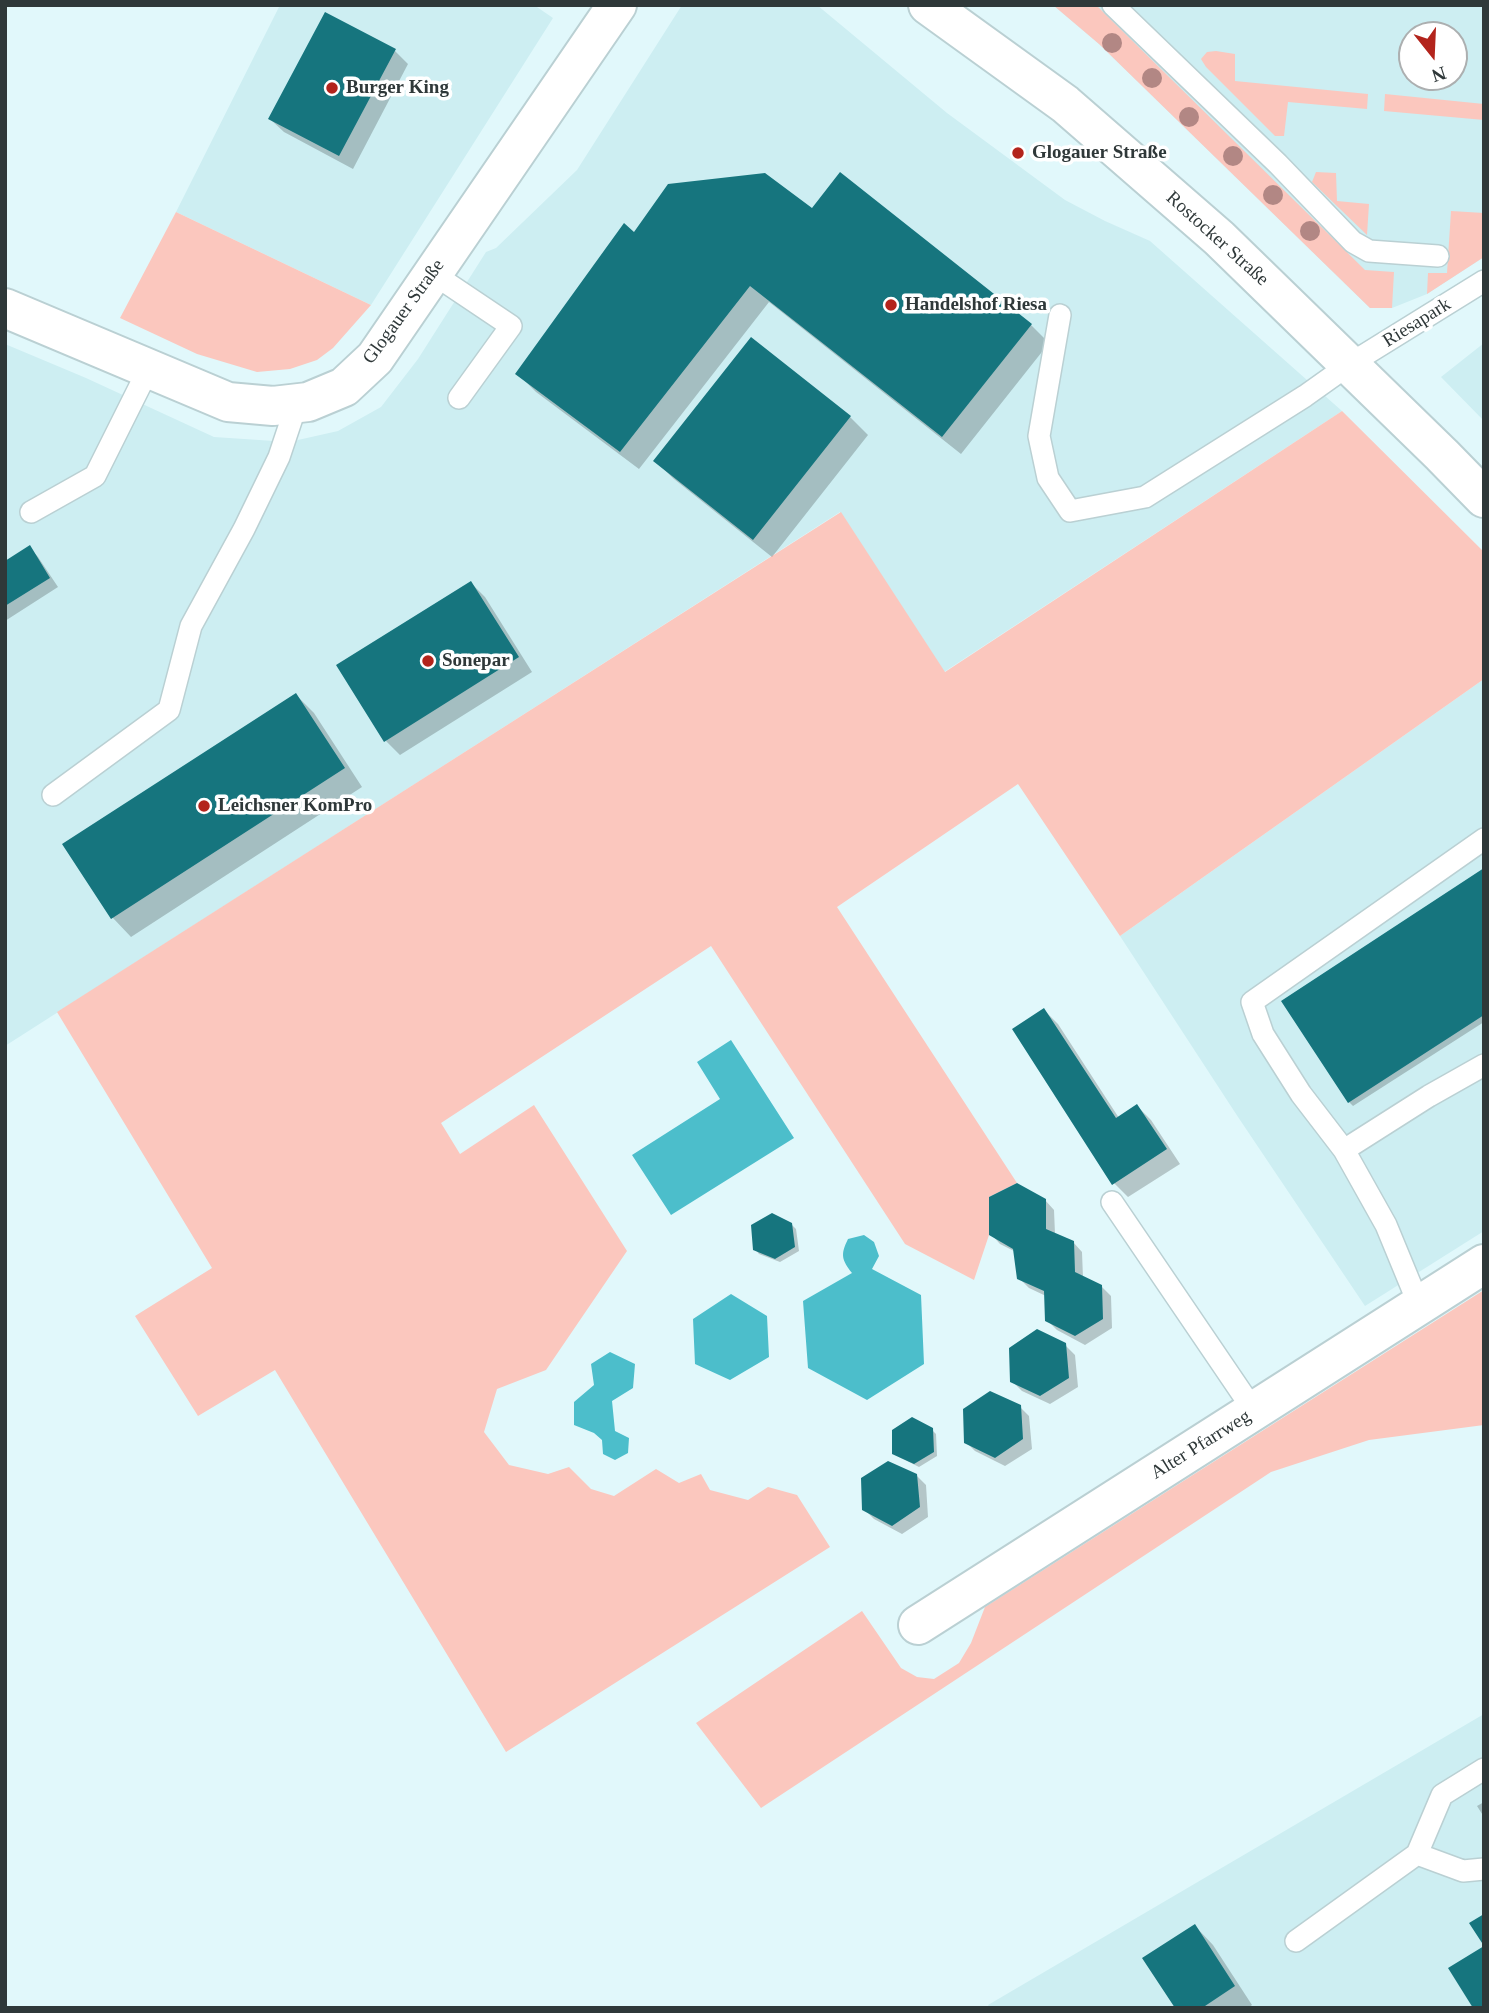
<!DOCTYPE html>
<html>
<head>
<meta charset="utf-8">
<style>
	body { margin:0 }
	#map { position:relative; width:1489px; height:2013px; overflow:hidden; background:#e1f8fb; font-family:"Times New Roman",serif }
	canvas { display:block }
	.frame { position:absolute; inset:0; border:7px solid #2f3839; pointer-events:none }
	.north { position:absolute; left:1398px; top:21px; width:70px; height:70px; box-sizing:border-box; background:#fff; border:2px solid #acafb0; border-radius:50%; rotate:162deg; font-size:19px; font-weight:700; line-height:28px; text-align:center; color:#2f3839 }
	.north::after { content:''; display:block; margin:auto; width:24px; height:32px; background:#b3241c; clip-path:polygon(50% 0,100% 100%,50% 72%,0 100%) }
</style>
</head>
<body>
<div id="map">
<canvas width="1489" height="2013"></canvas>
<div class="frame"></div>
<div class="north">N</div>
</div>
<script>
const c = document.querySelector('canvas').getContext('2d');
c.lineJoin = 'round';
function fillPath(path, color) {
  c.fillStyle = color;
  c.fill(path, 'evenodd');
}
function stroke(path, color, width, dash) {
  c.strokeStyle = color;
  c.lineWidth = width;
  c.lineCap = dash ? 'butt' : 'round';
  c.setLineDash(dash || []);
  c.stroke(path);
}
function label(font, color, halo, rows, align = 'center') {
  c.font = font + ' "Times New Roman",serif';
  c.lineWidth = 7;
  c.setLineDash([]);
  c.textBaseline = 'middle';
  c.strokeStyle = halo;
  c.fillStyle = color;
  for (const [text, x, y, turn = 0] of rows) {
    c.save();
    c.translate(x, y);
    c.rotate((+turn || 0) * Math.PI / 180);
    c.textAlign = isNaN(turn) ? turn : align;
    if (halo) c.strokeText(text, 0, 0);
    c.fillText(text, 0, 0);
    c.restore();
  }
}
const built = new Path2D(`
	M 280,5 L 534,5 L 553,18 L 371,305 L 176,212 Z
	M 682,5 L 817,5 L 947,113 L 1065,200 L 1105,221 L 1150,241 L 1342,411 L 944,672 L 840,512 L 5,1046 L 5,344 L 86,378 L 214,437 L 289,442 L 338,431 L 381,407 L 418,359 L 486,252 L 496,248 L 577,170 Z
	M 1053,5 L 1484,5 L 1484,257 L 1427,294 L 1392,308 L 1370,308 L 1099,44 ZM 1412,35 L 1454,35 L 1454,77 L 1412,77 Z
	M 1484,343 L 1484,421 L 1441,377 Z
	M 1484,679 L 1484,1231 L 1365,1306 L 1238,1117 L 1120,936 Z
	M 1484,1714 L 1484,2008 L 990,2008 L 988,2005 Z`);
const green = new Path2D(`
	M 1053,5 L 1096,5 L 1365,270 L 1394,272 L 1392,308 L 1370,308 L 1099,44 Z
	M 1216,51 L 1235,54 L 1235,81 L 1368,94 L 1367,109 L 1288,102 L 1284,136 L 1275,136 L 1206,67 L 1201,59 L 1207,52 Z
	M 1385,94 L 1484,104 L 1484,120 L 1384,111 Z
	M 1316,172 L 1336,173 L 1337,201 L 1369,204 L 1367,235 L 1312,182 Z
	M 1451,211 L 1484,213 L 1484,257 L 1427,294 L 1428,273 L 1447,273 Z
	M 176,212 L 371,305 L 333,348 L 317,360 L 290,369 L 257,372 L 197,354 L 120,318 Z
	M 1342,411 L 1484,552 L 1484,679 L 1120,936 L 1018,784 L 837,907 L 1017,1183 L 989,1197 L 989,1235 L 974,1280 L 905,1244 L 711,946 L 441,1123 L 460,1154 L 534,1105 L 627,1251 L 546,1370 L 497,1389 L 484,1432 L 509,1465 L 548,1474 L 569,1467 L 591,1489 L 614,1496 L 656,1469 L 679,1483 L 701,1474 L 710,1490 L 748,1500 L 768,1487 L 797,1495 L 830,1547 L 506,1752 L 275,1370 L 198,1416 L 135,1316 L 212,1268 L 57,1012 L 841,512 L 945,672 Z
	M 1484,1290 L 1484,1425 L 1369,1440 L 1271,1472 L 761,1808 L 696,1723 L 862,1611 L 901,1668 L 917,1677 L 934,1679 L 959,1663 L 971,1643 L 985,1607 Z`);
const water = new Path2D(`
	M 731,1040 L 794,1138 L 671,1215 L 632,1155 L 720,1099 L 697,1062 Z
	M 864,1235 L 874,1242 L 879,1256 L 872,1269 L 921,1295 L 924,1364 L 867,1400 L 808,1368 L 803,1301 L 852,1273 C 842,1260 840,1255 848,1239 Z
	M 731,1294 L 767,1316 L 769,1357 L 730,1380 L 695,1364 L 693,1319 Z
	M 610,1352 L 635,1364 L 633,1388 L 612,1401 L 615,1431 L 629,1438 L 628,1453 L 615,1460 L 603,1454 L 602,1440 L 594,1433 L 574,1425 L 574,1402 L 594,1385 L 591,1364 Z`);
const shadow = new Path2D(`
	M 395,51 L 408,64 L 353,169 L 284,132 L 270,119 Z
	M 812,210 L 1031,325 L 1049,343 L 961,454 L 769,302 L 639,469 L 536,392 L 518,374 L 634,234 Z
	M 850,417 L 868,435 L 772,557 L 674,479 L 655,461 Z
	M 29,547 L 38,557 L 58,587 L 5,621 L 5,563 Z
	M 471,583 L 485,597 L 532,672 L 400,755 L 386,741 Z
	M 296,695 L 314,713 L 362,787 L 131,937 L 113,918 L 65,844 Z
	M 1484,871 L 1484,1022 L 1353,1106 L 1349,1102 Z
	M 1044,1010 L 1058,1024 L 1119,1118 L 1137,1106 L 1151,1120 L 1180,1164 L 1128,1197 L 1114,1183 Z
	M 1045,1200 L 1054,1210 L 1055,1234 L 1073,1242 L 1082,1252 L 1083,1278 L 1101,1286 L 1111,1296 L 1112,1328 L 1085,1345 L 1057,1330 L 1047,1320 L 1046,1296 L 1029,1288 L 1019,1278 L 1016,1252 L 1000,1244 L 991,1234 Z
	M 791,1224 L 796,1229 L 799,1251 L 780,1262 L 759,1254 L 755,1249 Z
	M 1065,1345 L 1075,1355 L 1078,1387 L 1050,1404 L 1022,1391 L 1012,1381 Z
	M 1020,1407 L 1029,1416 L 1032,1449 L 1005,1466 L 975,1451 L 966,1442 Z
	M 932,1430 L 936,1434 L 937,1456 L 919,1467 L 899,1457 L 894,1453 Z
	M 916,1475 L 926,1485 L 928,1517 L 902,1534 L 874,1519 L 864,1509 Z
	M 1484,1802 L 1484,1817 L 1477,1806 Z
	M 1195,1926 L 1213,1945 L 1252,2005 L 1248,2008 L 1177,2008 Z`);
const building = new Path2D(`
	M 325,12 L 396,49 L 339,156 L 268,119 Z
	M 840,172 L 1032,324 L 942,437 L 750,286 L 620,452 L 515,374 L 624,223 L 634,232 L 668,184 L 765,173 L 812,208 Z
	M 751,337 L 851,416 L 753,540 L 653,461 Z
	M 30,545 L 50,578 L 5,606 L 5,561 Z
	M 471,581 L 519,657 L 384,742 L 336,665 Z
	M 296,693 L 345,768 L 111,919 L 62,844 Z
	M 1484,868 L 1484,1015 L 1348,1103 L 1281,1001 Z
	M 1044,1008 L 1116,1118 L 1137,1104 L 1167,1149 L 1112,1185 L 1012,1029 Z
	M 1017,1183 L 1046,1199 L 1046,1229 L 1074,1241 L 1075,1272 L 1102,1285 L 1103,1319 L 1075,1336 L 1045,1321 L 1044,1291 L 1017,1279 L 1013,1249 L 989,1235 L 989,1197 Z
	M 772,1213 L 792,1223 L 795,1247 L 775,1259 L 753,1250 L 751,1225 Z
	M 1037,1329 L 1066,1343 L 1069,1378 L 1040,1396 L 1010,1382 L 1009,1348 Z
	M 990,1391 L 1021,1405 L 1023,1439 L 995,1458 L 964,1443 L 963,1409 Z
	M 912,1417 L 933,1428 L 934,1452 L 914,1464 L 892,1454 L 892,1430 Z
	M 888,1461 L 917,1474 L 920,1507 L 892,1526 L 862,1510 L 861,1478 Z
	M 1484,1914 L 1484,1946 L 1469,1923 Z
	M 1195,1924 L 1235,1986 L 1202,2008 L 1175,2008 L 1142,1958 Z
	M 1484,1946 L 1484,2008 L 1473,2008 L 1448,1968 Z`);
const service = new Path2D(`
	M 1113,5 L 1278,164 L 1353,242 L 1369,251 L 1438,256
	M 432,273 L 511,326 L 459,398
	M 1060,315 L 1039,436 L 1048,478 L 1070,511 L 1145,497 L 1305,396 L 1350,364 L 1484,281
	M 31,512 L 95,476 L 149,368
	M 53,795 L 169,710 L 191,626 L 244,529 L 279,457 L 297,403
	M 1344,1150 L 1301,1094 L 1263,1034 L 1252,1002 L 1484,839
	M 1112,1202 L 1254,1411
	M 1419,1305 L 1386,1225 L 1344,1150 L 1429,1096 L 1484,1065
	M 1417,1854 L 1463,1871 L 1484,1869
	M 1296,1941 L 1417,1854 L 1442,1795 L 1484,1769`);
const minor = new Path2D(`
	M 5,308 L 228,402 L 273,406 L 308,402 L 344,387 L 375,358 L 617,5
	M 918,1625 L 1484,1264`);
const tertiary = new Path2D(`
	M 928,5 L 1065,104 L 1219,238 L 1442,455 L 1484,498`);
const trees = [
	[1112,43],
	[1152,78],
	[1189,117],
	[1233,156],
	[1273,195],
	[1310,231]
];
const markers = [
	[332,88,7,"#b3241c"],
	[1018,153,7,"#b3241c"],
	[891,305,7,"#b3241c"],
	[428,661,7,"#b3241c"],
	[204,806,7,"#b3241c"]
];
const poiNames = [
	["Burger King",346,88],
	["Glogauer Straße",1032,153],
	["Handelshof Riesa",905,305],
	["Sonepar",442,661],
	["Leichsner KomPro",218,806]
];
const streetNames = [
	["Rostocker Straße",1217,239,42],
	["Glogauer Straße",404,312,-54],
	["Riesapark",1417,323,-32],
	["Alter Pfarrweg",1201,1445,-32]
];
fillPath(built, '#cdeef2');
fillPath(green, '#fbc7be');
fillPath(water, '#4cbecb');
fillPath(shadow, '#0003');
fillPath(building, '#16757e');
stroke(service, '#bad0d3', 24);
stroke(minor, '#bad0d3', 42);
stroke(tertiary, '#bad0d3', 42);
stroke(service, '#fff', 21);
stroke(minor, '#fff', 38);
stroke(tertiary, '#fff', 38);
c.fillStyle = '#b28784';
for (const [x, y] of trees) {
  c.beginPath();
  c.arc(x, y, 10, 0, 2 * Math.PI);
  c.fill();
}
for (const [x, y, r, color] of markers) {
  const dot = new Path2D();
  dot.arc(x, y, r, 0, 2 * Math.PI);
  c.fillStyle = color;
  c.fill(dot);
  stroke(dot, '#fff', 2.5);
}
label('bold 19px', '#2f3839', '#fff', poiNames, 'left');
label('19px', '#2f3839', '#fff', streetNames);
</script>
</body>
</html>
